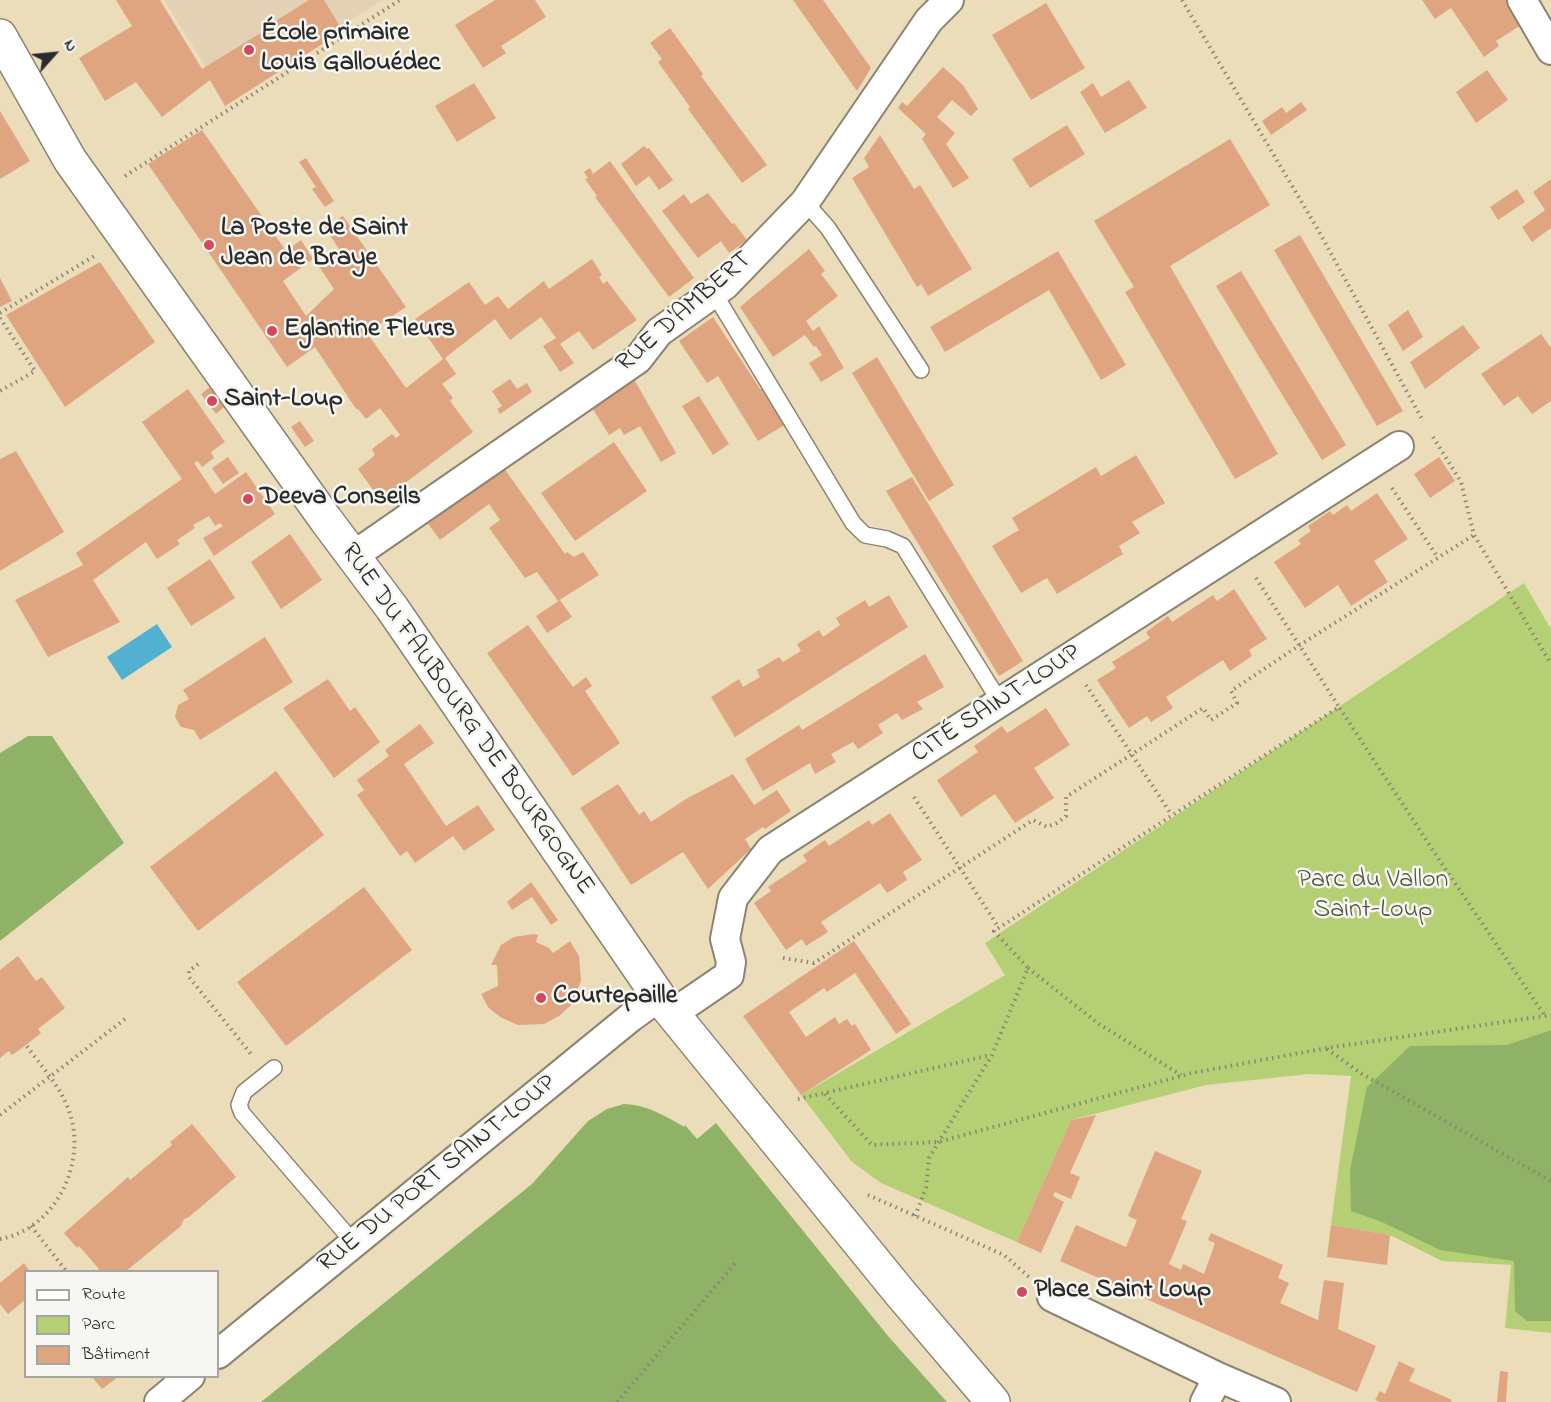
<!DOCTYPE html>
<html>
<head>
<meta charset="utf-8">
<style>
	body { margin:0 }
	#map { position:relative; width:1551px; height:1402px; overflow:hidden; background:#ebddba; font-family:"Indie Flower",sans-serif }
	canvas { display:block }
	.legend { position:absolute; left:24px; top:1270px; width:195px; height:108px; box-sizing:border-box; background:#f6f6f2; border:2px solid #a5a5a2; margin:0; padding:8px 10px; list-style:none; font-size:18px; color:#2b2b2b }
	.legend li { display:flex; align-items:center; gap:12px; height:30px }
	.legend b { width:30px; border:2px solid #a5a5a2 }
	.north { position:absolute; left:24px; top:24px; width:60px; height:60px; -webkit-text-stroke:4px #f6f6f2; paint-order:stroke; rotate:63deg; font-size:16px; font-weight:700; line-height:24px; text-align:center; color:#2b2b2b }
	.north::after { content:''; display:block; margin:auto; width:21px; height:27px; background:#2b2b2b; clip-path:polygon(50% 0,100% 100%,50% 72%,0 100%) }
</style>
</head>
<body>
<div id="map">
<canvas width="1551" height="1402"></canvas>
<ul class="legend">
<li><b style="height:8px;background:#fff"></b>Route</li>
<li><b style="height:16px;background:#b5cf74"></b>Parc</li>
<li><b style="height:16px;background:#dfa581"></b>Bâtiment</li>
</ul>
<div class="north">N</div>
</div>
<script>
const c = document.querySelector('canvas').getContext('2d');
c.lineJoin = 'round';
function fillPath(path, color) {
  c.fillStyle = color;
  c.fill(path, 'evenodd');
}
function stroke(path, color, width, dash) {
  c.strokeStyle = color;
  c.lineWidth = width;
  c.lineCap = dash ? 'butt' : 'round';
  c.setLineDash(dash || []);
  c.stroke(path);
}
function label(font, color, halo, rows, align = 'center') {
  c.font = font + ' "Indie Flower",sans-serif';
  c.lineWidth = 5;
  c.setLineDash([]);
  c.textBaseline = 'middle';
  c.strokeStyle = halo;
  c.fillStyle = color;
  for (const [text, x, y, turn = 0] of rows) {
    c.save();
    c.translate(x, y);
    c.rotate((+turn || 0) * Math.PI / 180);
    c.textAlign = isNaN(turn) ? turn : align;
    if (halo) c.strokeText(text, 0, 0);
    c.fillText(text, 0, 0);
    c.restore();
  }
}
const built = new Path2D(`
	M 164,0 L 382,0 L 226,99 Z`);
const green = new Path2D(`
	M 1524,583 L 1551,629 L 1551,1333 L 1505,1328 L 1511,1265 L 1442,1261 L 1390,1235 L 1331,1225 L 1351,1076 L 1309,1074 L 1206,1085 L 1071,1120 L 1017,1242 L 881,1183 L 852,1162 L 801,1095 L 1005,975 L 985,943 Z`);
const forest = new Path2D(`
	M 28,736 L 52,736 L 124,843 L 0,941 L 0,753 Z
	M 1551,1030 L 1551,1321 L 1527,1321 L 1515,1311 L 1514,1261 L 1440,1250 L 1382,1222 L 1351,1211 L 1350,1170 L 1367,1087 L 1410,1046 L 1507,1045 Z
	M 624,1104 C 647,1105 664,1115 684,1127 L 685,1125 L 697,1139 L 716,1123 L 888,1336 L 947,1402 L 261,1402 L 532,1184 L 588,1121 L 607,1109 Z`);
const water = new Path2D(`
	M 157,624 L 172,647 L 122,680 L 107,657 Z`);
const building = new Path2D(`
	M 116,0 L 160,0 L 202,69 L 272,26 L 271,24 L 309,0 L 324,0 L 343,31 L 225,106 L 210,80 L 162,117 L 136,82 L 105,101 L 79,58 L 132,26 Z
	M 495,0 L 535,0 L 546,17 L 501,46 L 506,53 L 483,68 L 455,25 Z
	M 793,0 L 823,0 L 871,68 L 857,91 Z
	M 1422,0 L 1514,0 L 1526,22 L 1496,41 L 1499,46 L 1484,57 L 1451,8 L 1435,19 Z
	M 1046,3 L 1085,68 L 1031,100 L 992,35 Z
	M 670,28 L 703,74 L 701,76 L 767,165 L 742,183 L 688,109 L 690,107 L 658,62 L 662,59 L 650,43 Z
	M 943,67 L 963,85 L 978,109 L 971,116 L 952,100 L 937,117 L 955,133 L 946,144 L 969,178 L 953,188 L 922,139 L 926,134 L 898,108 L 902,102 L 907,106 Z
	M 1487,70 L 1508,100 L 1476,123 L 1456,92 Z
	M 1129,80 L 1147,108 L 1105,133 L 1080,92 L 1093,83 L 1101,97 Z
	M 474,83 L 496,118 L 457,142 L 435,106 Z
	M 1301,102 L 1307,110 L 1271,135 L 1262,121 L 1282,107 L 1286,113 Z
	M 0,111 L 30,161 L 0,179 Z
	M 1067,125 L 1085,154 L 1030,188 L 1012,159 Z
	M 202,130 L 286,251 L 301,240 L 313,259 L 283,281 L 306,316 L 334,289 L 318,265 L 340,251 L 325,227 L 343,216 L 406,307 L 367,333 L 406,388 L 443,359 L 415,319 L 469,282 L 485,305 L 498,296 L 508,309 L 544,281 L 549,289 L 592,259 L 602,275 L 599,277 L 603,284 L 607,281 L 637,320 L 593,350 L 579,331 L 560,344 L 574,363 L 560,372 L 543,346 L 556,338 L 541,317 L 510,340 L 495,319 L 445,358 L 456,374 L 442,384 L 453,398 L 450,401 L 473,432 L 381,501 L 358,469 L 375,455 L 372,449 L 392,434 L 396,438 L 400,435 L 380,408 L 366,419 L 358,409 L 356,409 L 315,347 L 287,367 L 148,164 Z
	M 880,135 L 914,189 L 920,185 L 972,269 L 928,296 L 921,284 L 917,287 L 852,178 L 869,167 L 864,158 Z
	M 1230,139 L 1270,205 L 1170,266 L 1278,454 L 1235,479 L 1125,292 L 1134,287 L 1094,221 Z
	M 644,146 L 647,149 L 649,148 L 673,180 L 659,190 L 649,176 L 636,186 L 621,164 Z
	M 306,158 L 334,201 L 325,207 L 312,189 L 316,187 L 299,162 Z
	M 610,161 L 694,278 L 669,297 L 595,197 L 597,196 L 585,179 L 588,178 L 584,172 L 590,168 L 593,174 Z
	M 1551,179 L 1551,228 L 1532,242 L 1522,227 L 1545,210 L 1533,192 Z
	M 1517,189 L 1525,202 L 1498,220 L 1490,207 Z
	M 708,193 L 732,224 L 734,223 L 747,240 L 729,253 L 721,241 L 698,258 L 662,211 L 684,194 L 691,204 Z
	M 1300,235 L 1403,411 L 1377,426 L 1274,250 Z
	M 809,249 L 825,271 L 821,274 L 838,296 L 806,321 L 813,331 L 819,326 L 844,368 L 821,382 L 809,363 L 822,355 L 816,346 L 814,347 L 805,335 L 773,357 L 740,307 Z
	M 1058,251 L 1126,365 L 1101,380 L 1049,290 L 945,352 L 930,327 Z
	M 100,262 L 155,342 L 65,407 L 6,315 Z
	M 1241,271 L 1346,445 L 1322,460 L 1216,286 Z
	M 0,278 L 12,301 L 0,307 Z
	M 1408,310 L 1423,337 L 1403,351 L 1388,325 Z
	M 713,317 L 760,389 L 763,387 L 786,424 L 758,441 L 718,376 L 707,383 L 679,341 Z
	M 1463,325 L 1480,348 L 1425,389 L 1410,362 Z
	M 1541,334 L 1551,348 L 1551,401 L 1532,414 L 1518,396 L 1504,406 L 1481,374 Z
	M 877,357 L 954,485 L 929,501 L 852,373 Z
	M 631,374 L 676,453 L 661,462 L 640,426 L 624,435 L 620,428 L 609,435 L 589,403 Z
	M 510,379 L 517,389 L 527,383 L 532,392 L 500,414 L 497,409 L 502,406 L 492,391 Z
	M 210,387 L 224,407 L 216,414 L 201,394 Z
	M 188,389 L 225,442 L 211,452 L 214,458 L 202,467 L 198,461 L 194,463 L 215,494 L 246,472 L 275,514 L 214,556 L 203,538 L 223,526 L 220,523 L 215,526 L 209,516 L 193,525 L 195,528 L 177,540 L 180,544 L 157,559 L 146,542 L 93,580 L 120,622 L 48,657 L 15,600 L 83,565 L 76,553 L 182,479 L 142,422 Z
	M 699,396 L 729,444 L 713,455 L 682,406 Z
	M 300,421 L 314,441 L 305,447 L 291,427 Z
	M 614,442 L 647,491 L 575,541 L 541,493 Z
	M 16,451 L 64,532 L 0,571 L 0,459 Z
	M 1136,455 L 1165,503 L 1132,522 L 1140,533 L 1119,546 L 1123,554 L 1057,594 L 1047,578 L 1021,593 L 992,546 L 1019,530 L 1012,518 L 1096,467 L 1101,476 Z
	M 228,457 L 239,473 L 223,484 L 212,468 Z
	M 1439,457 L 1455,481 L 1430,498 L 1414,474 Z
	M 501,464 L 565,554 L 567,552 L 574,557 L 583,552 L 599,575 L 558,601 L 537,572 L 525,578 L 489,528 L 500,520 L 489,504 L 440,540 L 426,521 Z
	M 912,477 L 1023,661 L 999,676 L 886,491 Z
	M 1377,493 L 1408,539 L 1374,561 L 1388,582 L 1351,606 L 1338,585 L 1305,608 L 1274,562 L 1301,544 L 1298,540 L 1311,531 L 1308,526 L 1330,511 L 1333,515 L 1347,505 L 1351,511 Z
	M 290,534 L 322,580 L 281,609 L 251,562 Z
	M 210,559 L 235,598 L 191,626 L 167,588 Z
	M 1234,589 L 1267,639 L 1249,650 L 1252,656 L 1230,671 L 1223,660 L 1166,697 L 1173,708 L 1151,722 L 1147,716 L 1129,728 L 1097,680 L 1116,668 L 1112,662 L 1150,638 L 1146,632 L 1168,616 L 1172,622 L 1213,595 L 1217,601 Z
	M 889,595 L 908,627 L 735,737 L 711,697 L 739,679 L 743,687 L 760,677 L 757,670 L 779,657 L 783,662 L 801,651 L 797,644 L 819,630 L 823,637 L 840,625 L 836,618 L 865,600 L 869,607 Z
	M 560,600 L 572,617 L 547,633 L 536,616 Z
	M 528,625 L 573,687 L 586,677 L 592,686 L 585,691 L 620,743 L 573,776 L 487,653 Z
	M 265,637 L 293,682 L 200,740 L 194,730 L 181,727 L 175,717 L 178,705 L 189,699 L 183,690 Z
	M 925,654 L 944,687 L 917,702 L 923,709 L 902,720 L 897,713 L 878,725 L 883,733 L 858,749 L 853,742 L 831,754 L 836,762 L 815,774 L 810,763 L 763,791 L 745,759 L 799,725 L 802,730 Z
	M 328,679 L 350,711 L 355,707 L 380,742 L 334,778 L 283,708 Z
	M 1046,708 L 1070,745 L 1034,768 L 1054,798 L 1015,823 L 995,794 L 961,817 L 937,780 L 978,752 L 974,746 L 1002,726 L 1007,733 Z
	M 420,724 L 434,743 L 404,764 L 446,826 L 478,805 L 495,830 L 464,851 L 453,836 L 415,863 L 407,851 L 400,856 L 357,795 L 364,790 L 357,780 L 389,756 L 385,750 Z
	M 276,771 L 324,835 L 198,931 L 150,867 Z
	M 733,774 L 754,805 L 777,790 L 791,811 L 765,829 L 763,827 L 745,839 L 751,849 L 708,889 L 683,852 L 631,885 L 580,808 L 618,784 L 639,815 L 644,811 L 651,822 L 686,799 Z
	M 890,813 L 922,860 L 903,872 L 907,880 L 887,893 L 880,883 L 821,922 L 828,932 L 806,946 L 802,939 L 786,950 L 754,903 L 771,891 L 768,887 L 807,861 L 803,855 L 825,840 L 829,846 L 869,820 L 872,825 Z
	M 531,882 L 558,920 L 551,925 L 532,897 L 512,910 L 507,902 Z
	M 364,887 L 412,950 L 286,1046 L 237,982 Z
	M 534,934 L 538,935 L 536,942 L 549,948 L 553,953 L 570,941 L 579,956 L 581,981 L 571,1005 L 559,1016 L 544,1024 L 518,1025 L 502,1018 L 495,1013 L 488,1007 L 481,994 L 498,986 L 497,965 L 491,965 L 501,945 L 514,937 Z
	M 854,941 L 911,1024 L 896,1034 L 855,973 L 827,992 L 824,988 L 789,1012 L 806,1037 L 835,1017 L 839,1024 L 847,1019 L 852,1026 L 855,1024 L 871,1050 L 801,1095 L 743,1016 Z
	M 18,956 L 36,981 L 42,977 L 65,1008 L 38,1029 L 41,1033 L 26,1045 L 12,1055 L 9,1051 L 0,1058 L 0,970 Z
	M 1096,1115 L 1070,1173 L 1080,1177 L 1071,1199 L 1055,1192 L 1053,1196 L 1064,1202 L 1041,1253 L 1017,1242 L 1071,1120 Z
	M 192,1124 L 236,1177 L 189,1217 L 184,1219 L 181,1226 L 125,1272 L 95,1272 L 99,1269 L 79,1246 L 77,1248 L 64,1233 L 128,1177 L 130,1180 L 172,1145 L 170,1142 Z
	M 1155,1151 L 1202,1171 L 1181,1219 L 1187,1221 L 1169,1264 L 1181,1270 L 1183,1264 L 1204,1274 L 1215,1243 L 1208,1240 L 1211,1233 L 1283,1265 L 1278,1278 L 1289,1283 L 1280,1303 L 1318,1320 L 1324,1280 L 1344,1283 L 1338,1329 L 1376,1346 L 1357,1392 L 1060,1261 L 1076,1225 L 1126,1247 L 1137,1220 L 1128,1216 Z
	M 1331,1225 L 1390,1235 L 1387,1265 L 1327,1257 Z
	M 24,1263 L 30,1272 L 26,1272 L 26,1299 L 8,1314 L 0,1304 L 0,1283 Z
	M 1399,1361 L 1415,1369 L 1409,1381 L 1452,1400 L 1451,1402 L 1380,1402 L 1375,1400 L 1380,1391 L 1385,1394 Z
	M 1500,1371 L 1508,1372 L 1506,1402 L 1497,1402 Z
	M 92,1377 L 118,1377 L 102,1389 Z`);
const path = new Path2D(`
	M 1182,0 L 1317,228 L 1423,421
	M 125,176 L 400,0
	M 0,313 L 96,255
	M 0,318 L 35,371 L 0,391
	M 1433,437 L 1461,482 L 1474,535 L 1551,664
	M 1392,488 L 1438,558
	M 1256,578 L 1339,707
	M 1086,685 L 1171,814
	M 914,797 L 999,928
	M 783,958 L 814,963 L 1033,820 L 1047,827 L 1057,823 L 1066,816 L 1066,797 L 1203,708 L 1211,720 L 1237,703 L 1231,691 L 1300,645 L 1474,535
	M 198,964 L 189,971 L 189,977 L 251,1054
	M 1028,968 L 1099,1024 L 1181,1075
	M 1327,1049 L 1362,1074 L 1551,1181
	M 825,1094 L 872,1145 L 938,1142 L 1192,1073 L 1327,1048 L 1551,1015
	M 798,1099 L 991,1055
	M 0,1115 L 125,1019
	M 868,1195 L 1004,1255 L 1029,1277
	M 915,1216 L 926,1188 L 929,1158 L 992,1055 L 1028,968 L 994,931 L 1339,707 L 1442,864 L 1545,1016
	M 31,1226 L 67,1272
	M 0,1239 C 56,1229 88,1162 69,1111 C 61,1087 41,1066 26,1045
	M 617,1402 L 737,1261`);
const lane = new Path2D(`
	M 805,202 L 828,228 L 921,370
	M 714,293 L 853,523 L 865,535 L 887,539 L 903,546 L 1000,702
	M 274,1068 L 244,1092 L 239,1105 L 242,1113 L 354,1243`);
const street = new Path2D(`
	M 1522,0 L 1551,50
	M 353,556 L 638,359 L 659,332 L 725,285 L 805,202 L 929,20 L 949,0
	M 672,1014 L 729,975 L 731,962 L 725,939 L 733,898 L 770,850 L 1399,446
	M 1052,1297 L 1218,1377 L 1276,1402
	M 218,1354 L 631,1017 L 659,997
	M 159,1402 L 190,1376
	M 1205,1402 L 1218,1377`);
const secondary = new Path2D(`
	M 0,36 L 70,160 L 326,520 L 392,608 L 659,997 L 901,1294 L 993,1402`);
const markers = [
	[249,50,6,"#d1495b"],
	[209,245,6,"#d1495b"],
	[272,331,6,"#d1495b"],
	[212,401,6,"#d1495b"],
	[248,499,6,"#d1495b"],
	[541,998,6,"#d1495b"],
	[1022,1292,6,"#d1495b"]
];
const poiNames = [
	["École primaire",261,35],
	["Louis Gallouédec",261,65],
	["La Poste de Saint",221,230],
	["Jean de Braye",221,260],
	["Eglantine Fleurs",284,331],
	["Saint-Loup",224,401],
	["Deeva Conseils",260,499],
	["Courtepaille",553,998],
	["Place Saint Loup",1034,1292]
];
const streetNames = [
	["RUE D'AMBERT",685,313,-41],
	["CITÉ SAINT-LOUP",997,705,-33],
	["RUE DU FAUBOURG DE BOURGOGNE",466,720,55],
	["RUE DU PORT SAINT-LOUP",438,1175,-39]
];
const parkNames = [
	["Parc du Vallon",1373,882],
	["Saint-Loup",1373,912]
];
fillPath(built, '#e4d0b4');
fillPath(green, '#b5cf74');
fillPath(forest, '#90b266');
fillPath(water, '#52b0d0');
fillPath(building, '#dfa581');
stroke(lane, '#8b8472', 18);
stroke(street, '#8b8472', 32);
stroke(secondary, '#8b8472', 36);
stroke(path, '#8b8472', 4, [1.5, 4.5]);
stroke(lane, '#fff', 15);
stroke(street, '#fff', 28);
stroke(secondary, '#fff', 33);
for (const [x, y, r, color] of markers) {
  const dot = new Path2D();
  dot.arc(x, y, r, 0, 2 * Math.PI);
  c.fillStyle = color;
  c.fill(dot);
  stroke(dot, '#f6f6f2', 2);
}
label('bold 26px', '#2b2b2b', '#f6f6f2', poiNames, 'left');
label('26px', '#2b2b2b', '#f6f6f2', streetNames);
label('26px', '#4e543d', '#f6f6f2', parkNames);
</script>
</body>
</html>
